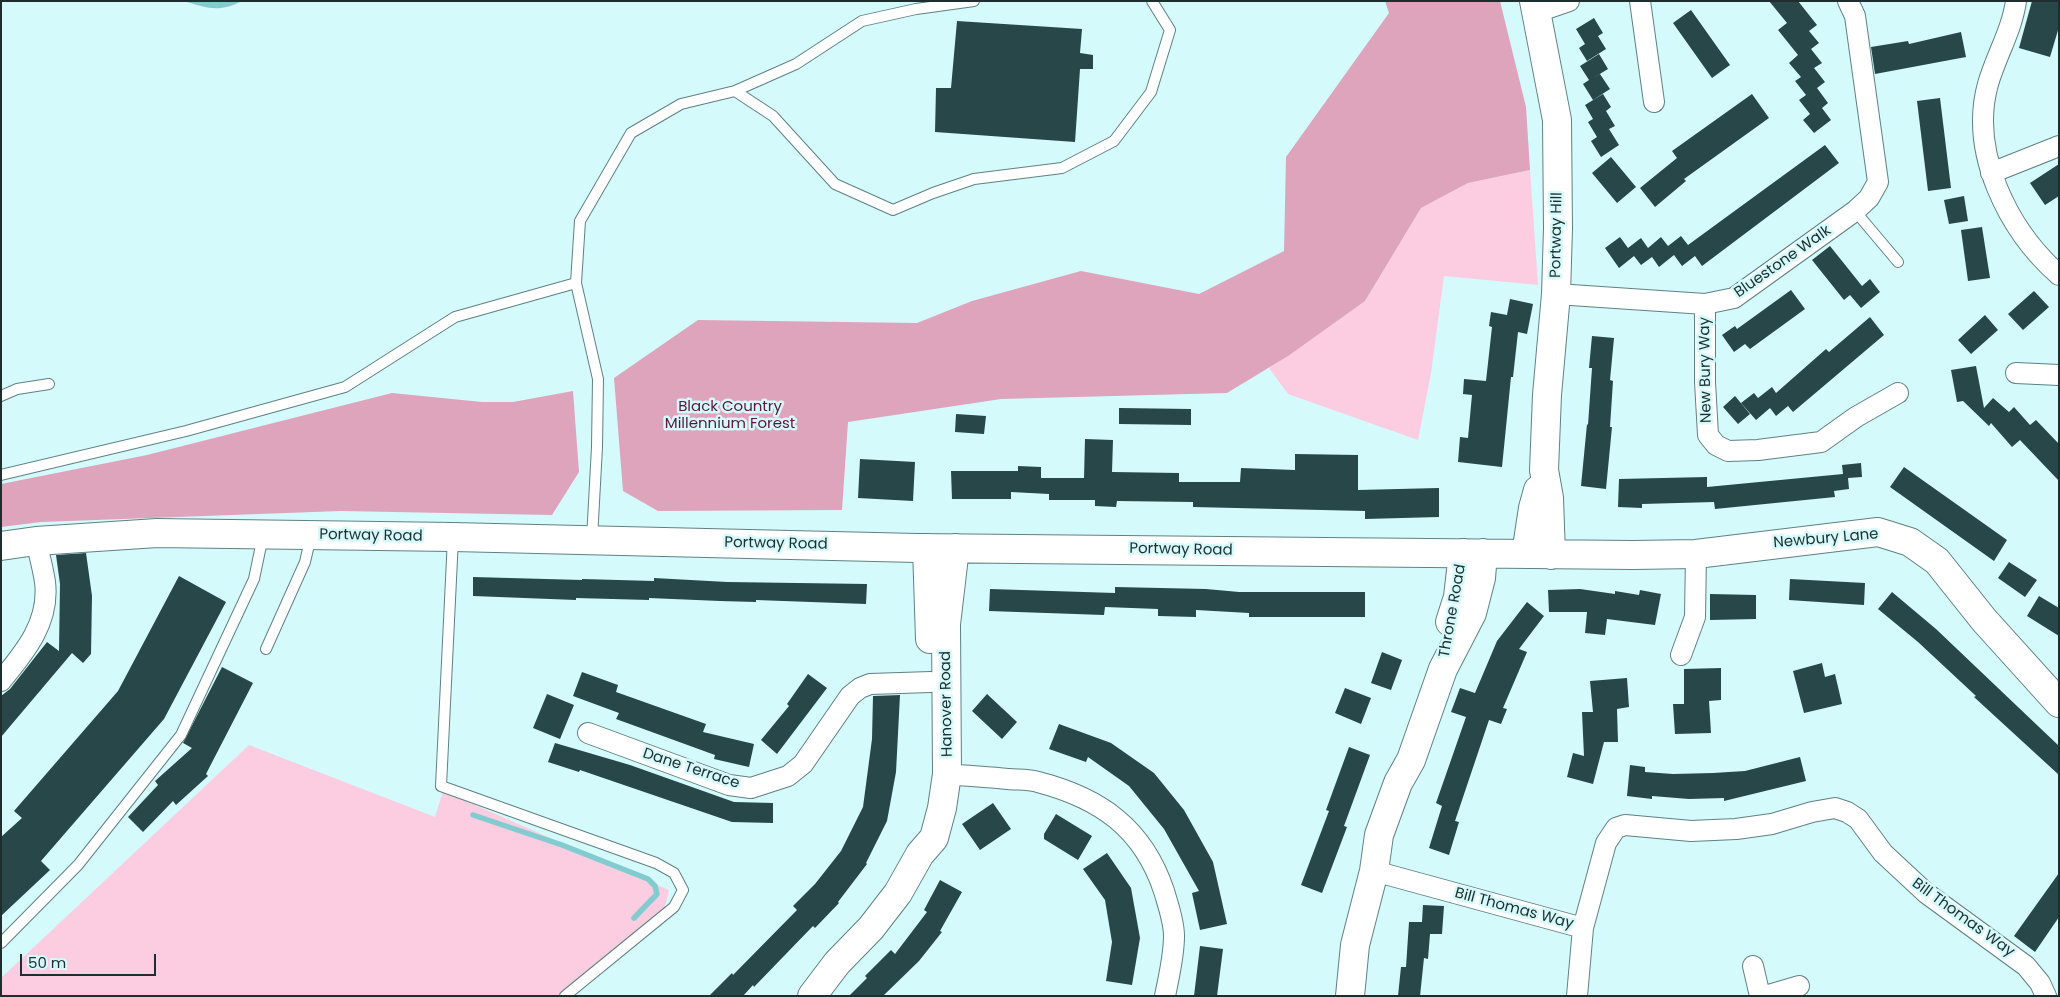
<!DOCTYPE html>
<html>
<head>
<meta charset="utf-8">
<style>
	body { margin:0 }
	#map { position:relative; width:2060px; height:997px; overflow:hidden; background:#d5fafc; font-family:Poppins,sans-serif }
	canvas { display:block }
	.frame { position:absolute; inset:0; border:2px solid #1e2d2d; pointer-events:none }
	.scale { position:absolute; left:20px; top:954px; width:136px; height:22px; box-sizing:border-box; border:2px solid #1e2d2d; border-top:0; padding-left:6px; font-size:15px; line-height:18px; white-space:nowrap; color:#1e2d2d; -webkit-text-stroke:4px #d5fafc; paint-order:stroke }
</style>
</head>
<body>
<div id="map">
<canvas width="2060" height="997"></canvas>
<div class="frame"></div>
<div class="scale">50 m</div>
</div>
<script>
const c = document.querySelector('canvas').getContext('2d');
c.lineJoin = 'round';
function fillPath(path, color) {
  c.fillStyle = color;
  c.fill(path, 'evenodd');
}
function stroke(path, color, width, dash) {
  c.strokeStyle = color;
  c.lineWidth = width;
  c.lineCap = dash ? 'butt' : 'round';
  c.setLineDash(dash || []);
  c.stroke(path);
}
function label(font, color, halo, rows, align = 'center') {
  c.font = font + ' Poppins,sans-serif';
  c.lineWidth = 5;
  c.setLineDash([]);
  c.textBaseline = 'middle';
  c.strokeStyle = halo;
  c.fillStyle = color;
  for (const [text, x, y, turn = 0] of rows) {
    c.save();
    c.translate(x, y);
    c.rotate((+turn || 0) * Math.PI / 180);
    c.textAlign = isNaN(turn) ? turn : align;
    if (halo) c.strokeText(text, 0, 0);
    c.fillText(text, 0, 0);
    c.restore();
  }
}
const green = new Path2D(`
	M 1530,170 L 1538,285 L 1444,276 L 1431,373 L 1418,440 L 1288,394 L 1269,368 L 1365,301 L 1421,208 L 1468,183 Z
	M 249,745 L 435,817 L 443,791 L 669,890 L 664,910 L 558,996 L 1,996 L 1,978 Z`);
const forest = new Path2D(`
	M 1385,1 L 1500,1 L 1526,107 L 1530,170 L 1468,183 L 1421,208 L 1365,301 L 1288,356 L 1227,393 L 1001,399 L 848,422 L 842,510 L 658,511 L 623,491 L 614,378 L 698,320 L 917,323 L 972,301 L 1081,271 L 1199,294 L 1284,251 L 1286,157 L 1389,13 Z
	M 573,391 L 579,472 L 552,515 L 341,511 L 41,522 L 1,527 L 1,484 L 147,455 L 392,393 L 482,402 L 513,402 Z`);
const water = new Path2D(`
	M 184,1 L 242,1 C 220,13 206,8 184,1 Z`);
const stream = new Path2D(`
	M 473,815 L 562,845 L 648,879 L 655,886 L 657,894 L 634,918`);
const building = new Path2D(`
	M 1769,1 L 1798,1 L 1817,25 L 1809,31 L 1819,43 L 1811,49 L 1822,63 L 1814,68 L 1825,82 L 1817,88 L 1828,103 L 1822,108 L 1831,120 L 1814,133 L 1803,120 L 1810,114 L 1799,100 L 1806,95 L 1795,81 L 1801,77 L 1789,63 L 1798,55 L 1778,30 L 1787,23 Z
	M 2032,1 L 2059,1 L 2059,27 L 2050,57 L 2019,48 Z
	M 1691,10 L 1730,65 L 1712,78 L 1673,23 Z
	M 1594,18 L 1603,33 L 1598,36 L 1606,49 L 1587,61 L 1579,48 L 1585,44 L 1576,29 Z
	M 957,21 L 1082,29 L 1080,53 L 1093,55 L 1093,69 L 1080,69 L 1075,142 L 935,132 L 936,88 L 951,88 Z
	M 1961,32 L 1966,57 L 1875,74 L 1871,47 L 1908,41 L 1909,44 Z
	M 1599,54 L 1608,69 L 1590,80 L 1600,74 L 1610,89 L 1593,100 L 1583,84 L 1589,80 L 1580,66 Z
	M 1603,94 L 1611,107 L 1606,111 L 1615,126 L 1609,129 L 1619,145 L 1601,157 L 1591,141 L 1597,137 L 1588,122 L 1593,119 L 1585,105 Z
	M 1752,94 L 1769,118 L 1684,179 L 1686,181 L 1655,207 L 1640,188 L 1677,158 L 1672,151 Z
	M 1940,98 L 1951,188 L 1928,191 L 1917,101 Z
	M 1825,145 L 1839,163 L 1702,266 L 1695,256 L 1682,266 L 1674,255 L 1659,267 L 1652,257 L 1641,265 L 1634,256 L 1619,268 L 1605,248 L 1620,237 L 1628,248 L 1641,238 L 1648,248 L 1661,237 L 1668,246 L 1681,236 L 1688,245 Z
	M 1611,157 L 1636,187 L 1617,203 L 1592,173 Z
	M 2059,164 L 2059,196 L 2045,205 L 2030,183 Z
	M 1964,196 L 1968,221 L 1949,224 L 1944,200 Z
	M 1982,227 L 1990,278 L 1968,281 L 1961,230 Z
	M 1830,246 L 1862,286 L 1870,279 L 1880,292 L 1861,308 L 1850,295 L 1844,300 L 1812,260 Z
	M 1791,290 L 1805,309 L 1750,349 L 1745,344 L 1734,352 L 1722,335 L 1735,326 L 1737,329 Z
	M 2034,291 L 2049,307 L 2023,330 L 2008,314 Z
	M 1510,299 L 1533,304 L 1527,334 L 1518,332 L 1513,377 L 1511,377 L 1502,467 L 1458,462 L 1460,437 L 1468,438 L 1472,395 L 1463,394 L 1464,379 L 1486,381 L 1492,327 L 1489,326 L 1491,312 L 1507,315 Z
	M 1985,315 L 1998,330 L 1971,354 L 1958,340 Z
	M 1870,317 L 1884,335 L 1793,412 L 1788,406 L 1776,416 L 1770,408 L 1756,420 L 1741,403 L 1754,393 L 1758,398 L 1772,387 L 1776,393 L 1826,349 L 1829,352 Z
	M 1592,336 L 1614,338 L 1610,380 L 1613,381 L 1610,427 L 1612,427 L 1606,489 L 1581,486 L 1587,424 L 1588,425 L 1592,368 L 1589,368 Z
	M 1976,366 L 1984,408 L 1993,398 L 2009,412 L 2014,407 L 2030,425 L 2036,420 L 2059,444 L 2059,481 L 2020,440 L 2012,447 L 1991,423 L 1989,426 L 1963,401 L 1957,402 L 1951,370 Z
	M 1735,396 L 1750,414 L 1738,424 L 1723,407 Z
	M 1119,408 L 1191,409 L 1191,425 L 1119,424 Z
	M 956,414 L 986,416 L 984,434 L 955,432 Z
	M 1085,439 L 1113,440 L 1112,472 L 1179,473 L 1179,482 L 1240,482 L 1241,468 L 1295,470 L 1295,454 L 1358,455 L 1358,490 L 1439,488 L 1439,517 L 1365,519 L 1365,511 L 1193,507 L 1193,502 L 1117,501 L 1116,507 L 1095,506 L 1095,500 L 1049,500 L 1049,494 L 1011,492 L 1011,499 L 952,499 L 951,471 L 1018,471 L 1018,466 L 1041,467 L 1041,478 L 1084,478 Z
	M 860,459 L 915,462 L 913,501 L 858,498 Z
	M 1861,463 L 1862,477 L 1848,478 L 1849,489 L 1834,491 L 1835,497 L 1715,509 L 1714,502 L 1642,504 L 1642,508 L 1618,507 L 1619,479 L 1707,477 L 1707,487 L 1843,474 L 1842,465 Z
	M 1904,467 L 2007,540 L 1994,561 L 1890,487 Z
	M 86,553 L 92,596 L 91,654 L 83,663 L 72,653 L 1,737 L 1,696 L 10,689 L 47,642 L 59,651 L 60,584 L 56,555 Z
	M 2009,562 L 2037,580 L 2025,597 L 1998,578 Z
	M 179,576 L 226,602 L 164,719 L 41,861 L 50,870 L 1,916 L 1,837 L 22,818 L 14,811 L 118,691 Z
	M 473,577 L 582,580 L 582,579 L 654,581 L 654,578 L 727,582 L 867,584 L 866,604 L 756,600 L 756,602 L 720,601 L 649,598 L 649,600 L 576,598 L 576,600 L 473,596 Z
	M 1790,579 L 1865,583 L 1864,605 L 1789,600 Z
	M 1115,587 L 1206,589 L 1239,592 L 1365,592 L 1365,617 L 1249,617 L 1249,613 L 1196,610 L 1196,617 L 1158,616 L 1158,609 L 1105,607 L 1104,615 L 989,611 L 990,589 L 1115,593 Z
	M 1580,589 L 1615,594 L 1615,591 L 1639,595 L 1640,590 L 1661,594 L 1655,625 L 1607,619 L 1605,635 L 1585,633 L 1587,612 L 1549,612 L 1548,590 Z
	M 1892,592 L 1936,629 L 2059,746 L 2059,775 L 1974,697 L 1976,696 L 1918,642 L 1878,609 Z
	M 1710,594 L 1756,595 L 1756,619 L 1710,620 Z
	M 2039,596 L 2059,608 L 2059,636 L 2027,616 Z
	M 1527,602 L 1544,616 L 1519,649 L 1527,652 L 1503,708 L 1507,709 L 1501,724 L 1489,720 L 1455,821 L 1459,822 L 1449,855 L 1429,848 L 1442,806 L 1436,803 L 1466,717 L 1451,712 L 1460,688 L 1475,693 L 1497,641 Z
	M 1382,652 L 1402,660 L 1391,690 L 1371,683 Z
	M 1822,663 L 1825,677 L 1835,674 L 1842,704 L 1804,713 L 1793,671 Z
	M 222,667 L 253,683 L 206,774 L 208,776 L 176,805 L 173,801 L 143,832 L 128,817 L 158,785 L 155,781 L 192,748 L 183,743 Z
	M 1721,668 L 1721,700 L 1709,701 L 1711,733 L 1675,734 L 1673,704 L 1684,704 L 1684,669 Z
	M 582,672 L 618,685 L 616,692 L 706,724 L 703,732 L 754,744 L 749,767 L 714,759 L 715,755 L 616,719 L 619,713 L 573,696 Z
	M 808,674 L 827,688 L 777,754 L 761,740 L 789,706 L 787,704 Z
	M 1627,678 L 1629,707 L 1617,709 L 1618,742 L 1604,742 L 1593,784 L 1567,777 L 1573,753 L 1584,756 L 1582,712 L 1593,712 L 1590,681 Z
	M 1345,688 L 1371,698 L 1361,724 L 1335,713 Z
	M 547,694 L 574,705 L 560,739 L 533,728 Z
	M 987,694 L 1017,722 L 1002,739 L 972,711 Z
	M 900,695 L 896,772 L 887,821 L 866,863 L 867,864 L 838,902 L 839,903 L 815,928 L 813,926 L 754,987 L 753,985 L 743,996 L 709,996 L 732,973 L 733,975 L 797,910 L 793,906 L 815,884 L 841,851 L 863,807 L 872,739 L 873,696 Z
	M 1059,724 L 1111,743 L 1154,773 L 1184,810 L 1213,862 L 1227,924 L 1200,930 L 1192,893 L 1199,891 L 1164,829 L 1129,786 L 1088,757 L 1086,762 L 1049,749 Z
	M 555,743 L 630,765 L 734,802 L 773,803 L 773,823 L 732,822 L 580,770 L 579,772 L 548,762 Z
	M 1349,747 L 1370,755 L 1344,826 L 1347,827 L 1322,893 L 1301,885 L 1329,811 L 1326,810 Z
	M 1800,757 L 1806,781 L 1724,801 L 1724,798 L 1689,799 L 1652,796 L 1652,799 L 1627,796 L 1630,765 L 1645,767 L 1645,772 L 1673,774 L 1713,773 L 1745,771 Z
	M 993,803 L 1011,829 L 980,850 L 962,824 Z
	M 1056,814 L 1092,836 L 1078,860 L 1044,839 L 1044,834 Z
	M 1107,853 L 1131,888 L 1140,938 L 1132,985 L 1106,981 L 1112,942 L 1105,900 L 1083,869 Z
	M 2059,873 L 2059,917 L 2035,952 L 2014,936 Z
	M 940,880 L 962,892 L 940,931 L 942,932 L 919,961 L 883,996 L 849,996 L 867,978 L 865,976 L 891,950 L 895,954 L 927,912 L 924,910 Z
	M 1423,905 L 1444,906 L 1442,934 L 1430,934 L 1428,959 L 1424,958 L 1420,996 L 1398,996 L 1401,967 L 1406,967 L 1409,922 L 1422,922 Z
	M 1200,946 L 1223,949 L 1217,996 L 1194,996 Z`);
const lane = new Path2D(`
	M 735,91 L 773,116 L 835,184 L 893,210 L 933,193 L 974,179 L 1062,168 L 1114,141 L 1151,92 L 1170,30 L 1152,1
	M 1855,211 L 1898,262
	M 1,396 L 17,389 L 49,384
	M 1,475 L 186,431 L 345,387 L 455,317 L 576,283
	M 453,538 L 441,786 L 656,863 L 674,873 L 683,890 L 674,907 L 565,996
	M 592,539 L 597,447 L 598,379 L 576,283 L 580,221 L 631,133 L 681,104 L 735,91 L 796,64 L 862,21 L 916,9 L 974,1
	M 266,649 L 305,562 L 311,536
	M 1,943 L 78,865 L 181,735 L 254,579 L 263,536`);
const street = new Path2D(`
	M 1640,1 L 1654,102
	M 2016,1 C 2012,30 1996,56 1988,84 C 1969,152 2008,230 2059,275
	M 1537,12 L 1569,1
	M 1991,173 L 2059,146
	M 1556,294 L 1705,304 L 1734,298 L 1855,211 L 1869,198 L 1878,182 L 1855,16 L 1848,1
	M 1705,304 L 1705,382 L 1708,435 L 1716,445 L 1728,451 L 1758,450 L 1821,442 L 1856,417 L 1898,393
	M 2016,373 L 2059,375
	M 1681,655 L 1695,617 L 1696,554
	M 1,681 C 25,652 50,622 45,582 C 43,568 39,554 36,541
	M 588,733 L 729,785 L 751,788 L 788,776 L 803,764 L 850,696 L 860,688 L 870,684 L 931,682
	M 947,774 C 967,776 987,777 1008,779 C 1017,780 1028,779 1038,782 C 1100,798 1143,828 1164,891 C 1168,905 1174,921 1174,936 C 1174,956 1169,976 1165,996
	M 1374,871 L 1583,928 L 1606,843 L 1616,828 L 1625,825 L 1691,831 L 1736,829 L 1772,824 L 1812,812 L 1835,808 L 1847,812 L 1858,819 L 1883,853 L 1926,893 L 2026,966 L 2040,983 L 2046,996
	M 1753,966 L 1760,996
	M 1577,996 L 1583,928
	M 1765,996 L 1799,986`);
const secondary = new Path2D(`
	M 1534,1 L 1557,120 L 1558,228 L 1556,294 L 1547,395 L 1544,470 L 1549,498 L 1551,555
	M 1,546 L 36,541 L 157,533 L 453,537 L 917,548 L 1633,555 L 1696,554 L 1878,532 L 1910,542 L 1937,561 L 1984,620 L 2059,703
	M 927,548 L 930,639
	M 1526,554 L 1533,508 L 1538,490
	M 1450,622 L 1458,597 L 1463,553
	M 812,996 L 837,963 L 871,928 L 898,893 L 920,854 L 934,838 L 942,808 L 947,774 L 946,624 L 955,548
	M 1350,996 L 1355,945 L 1374,871 L 1379,835 L 1398,783 L 1411,760 L 1443,669 L 1472,613 L 1481,578 L 1483,553`);
const streetNames = [
	["Portway Hill",1557,235,-89],
	["Bluestone Walk",1783,262,-35],
	["New Bury Way",1706,370,-91],
	["Portway Road",371,536,1],
	["Newbury Lane",1826,539,-5],
	["Portway Road",776,544,1],
	["Portway Road",1181,550,1],
	["Throne Road",1453,611,-80],
	["Hanover Road",947,704,-91],
	["Dane Terrace",691,769,18],
	["Bill Thomas Way",1514,909,15],
	["Bill Thomas Way",1963,918,36]
];
const parkNames = [
	["Black Country",730,407],
	["Millennium Forest",730,424]
];
fillPath(green, '#fccde0');
fillPath(forest, '#dda4bc');
fillPath(water, '#82ccd0');
stroke(stream, '#82ccd0', 5.5);
fillPath(building, '#274749');
stroke(lane, '#5f8183', 12);
stroke(street, '#5f8183', 22);
stroke(secondary, '#5f8183', 30);
stroke(lane, '#fff', 10);
stroke(street, '#fff', 20);
stroke(secondary, '#fff', 28);
label('15px', '#1e2d2d', '#d5fafc', streetNames);
label('15px', '#5a173a', '#d5fafc', parkNames);
</script>
</body>
</html>
